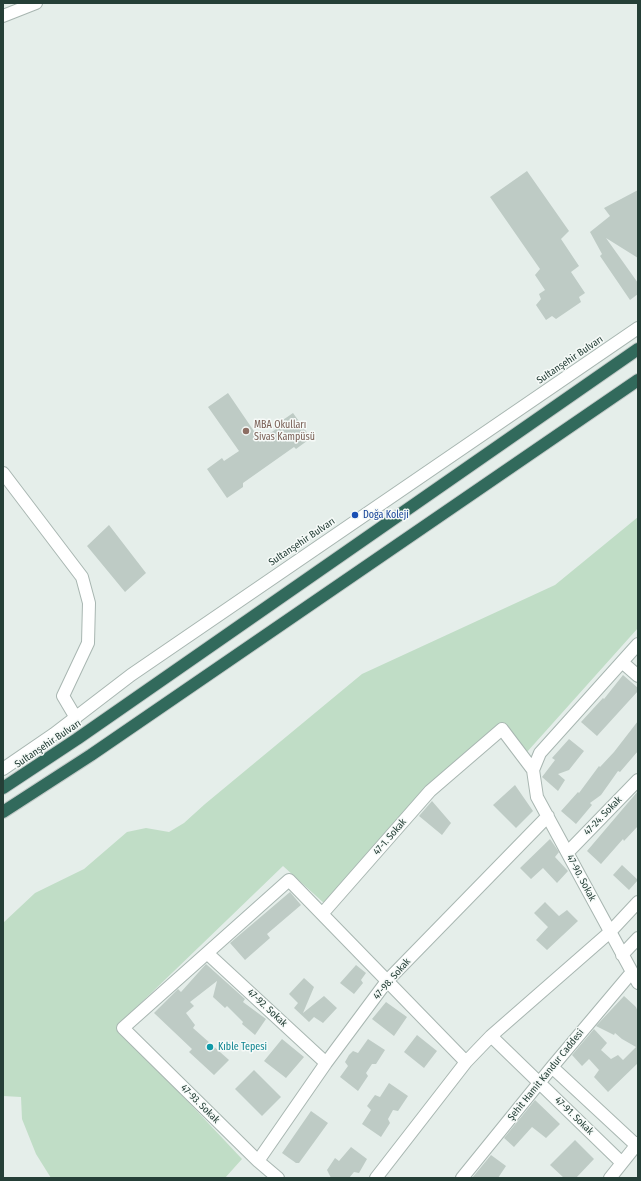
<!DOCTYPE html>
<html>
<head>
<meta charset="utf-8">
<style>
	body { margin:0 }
	#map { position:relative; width:641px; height:1181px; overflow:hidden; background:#e5eeea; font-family:"Fira Sans Condensed",sans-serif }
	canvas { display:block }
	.frame { position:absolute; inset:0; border:4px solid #253f37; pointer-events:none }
</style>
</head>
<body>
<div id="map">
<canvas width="641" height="1181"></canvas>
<div class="frame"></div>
</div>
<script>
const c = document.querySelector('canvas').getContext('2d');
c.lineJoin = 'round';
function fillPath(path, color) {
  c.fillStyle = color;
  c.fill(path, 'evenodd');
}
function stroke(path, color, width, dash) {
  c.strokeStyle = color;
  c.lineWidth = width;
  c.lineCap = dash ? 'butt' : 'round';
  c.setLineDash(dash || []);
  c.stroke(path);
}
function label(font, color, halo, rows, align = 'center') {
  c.font = font + ' "Fira Sans Condensed",sans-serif';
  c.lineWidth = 3;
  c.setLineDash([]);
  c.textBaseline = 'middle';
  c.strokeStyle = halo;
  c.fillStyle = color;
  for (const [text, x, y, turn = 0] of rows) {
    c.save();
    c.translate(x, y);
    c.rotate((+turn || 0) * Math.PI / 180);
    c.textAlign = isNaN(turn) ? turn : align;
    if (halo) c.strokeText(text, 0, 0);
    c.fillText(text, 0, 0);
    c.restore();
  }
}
const green = new Path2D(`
	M 638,517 L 638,628 L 527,752 L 503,723 L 427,786 L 325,904 L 283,866 L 117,1026 L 242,1159 L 225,1178 L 51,1178 L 36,1154 L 22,1119 L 21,1097 L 3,1096 L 3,923 L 35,893 L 84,869 L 127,832 L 146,828 L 169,832 L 184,823 L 205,804 L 362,674 L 555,585 Z`);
const building = new Path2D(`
	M 527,171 L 569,231 L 561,239 L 579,266 L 571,272 L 585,293 L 579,297 L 581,302 L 556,319 L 552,316 L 546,320 L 536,305 L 541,299 L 539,294 L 545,290 L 535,275 L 540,269 L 490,197 Z
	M 638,190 L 638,258 L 606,238 L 638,283 L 638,294 L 630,300 L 600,256 L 602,254 L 590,232 L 610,216 L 604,208 Z
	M 228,393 L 260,440 L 282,425 L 280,422 L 293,413 L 311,438 L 296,449 L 294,447 L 243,483 L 243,487 L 227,498 L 207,469 L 222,458 L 224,461 L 239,451 L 208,407 Z
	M 109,525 L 146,573 L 125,592 L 87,546 Z
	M 623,675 L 638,688 L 638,691 L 597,736 L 581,722 L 603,698 L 604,699 Z
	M 638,721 L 638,751 L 620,772 L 618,771 L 601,795 L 590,803 L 592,805 L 576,824 L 561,811 L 578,792 L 579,793 L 599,766 L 600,767 L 614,752 Z
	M 569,739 L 584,751 L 569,770 L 558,774 L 565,780 L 558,791 L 542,777 L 555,760 L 552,758 Z
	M 515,785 L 533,811 L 516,828 L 493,805 Z
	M 638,791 L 638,826 L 624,841 L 623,839 L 601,864 L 587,851 Z
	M 432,801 L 451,823 L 442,835 L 419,816 Z
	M 550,839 L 559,852 L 555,857 L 568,871 L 557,883 L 543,868 L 531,879 L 520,868 Z
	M 622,865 L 638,880 L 629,890 L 613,875 Z
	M 290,892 L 301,905 L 267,934 L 270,938 L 245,960 L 230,943 Z
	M 545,902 L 559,916 L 567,910 L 578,921 L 547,950 L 536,940 L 548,927 L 534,913 Z
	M 206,964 L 245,999 L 243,1002 L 266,1019 L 255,1035 L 242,1024 L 243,1022 L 227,1006 L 225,1008 L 213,997 L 217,981 L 190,1002 L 194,1006 L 186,1013 L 195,1025 L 193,1028 L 229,1060 L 214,1075 L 189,1052 L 192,1049 L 154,1013 L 178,989 L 181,992 Z
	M 356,965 L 366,973 L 361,980 L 363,983 L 354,994 L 340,983 Z
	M 304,978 L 314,987 L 303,1013 L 324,996 L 337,1008 L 323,1023 L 314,1017 L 309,1022 L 294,1008 L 298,1003 L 289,994 Z
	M 624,996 L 636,1007 L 638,1012 L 638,1063 L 608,1092 L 594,1077 L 599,1070 L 589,1059 L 582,1066 L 572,1055 L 594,1029 L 607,1043 L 601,1050 L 611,1059 L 618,1055 L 623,1060 L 636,1047 L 622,1039 L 615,1033 L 614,1035 L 596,1026 Z
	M 386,1002 L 407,1017 L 394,1036 L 372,1019 Z
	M 417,1035 L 437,1051 L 424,1068 L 404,1052 Z
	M 282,1039 L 304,1057 L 286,1078 L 264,1061 Z
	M 368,1039 L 385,1050 L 376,1064 L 372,1064 L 366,1073 L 368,1076 L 358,1091 L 340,1077 L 348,1066 L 345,1062 L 349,1055 L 353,1051 L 358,1053 Z
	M 254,1070 L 281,1097 L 262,1116 L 235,1089 Z
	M 389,1083 L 408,1096 L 398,1111 L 393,1110 L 388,1119 L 390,1123 L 381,1137 L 362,1124 L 371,1110 L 367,1106 L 372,1099 L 375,1095 L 380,1097 Z
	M 535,1100 L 560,1124 L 546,1138 L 532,1127 L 514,1147 L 504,1138 Z
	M 311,1111 L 328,1123 L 299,1163 L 296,1163 L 282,1153 Z
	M 575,1140 L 594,1159 L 576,1178 L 564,1178 L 550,1165 Z
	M 351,1147 L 367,1159 L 359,1173 L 354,1172 L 349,1178 L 331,1178 L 327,1170 L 335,1158 L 339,1161 Z
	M 491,1155 L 506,1166 L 498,1178 L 472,1178 Z`);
const minor = new Path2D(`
	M 3,16 L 36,3
	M 3,473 L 82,577 L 89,603 L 88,643 L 63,696 L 76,718
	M 622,662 L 638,676
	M 3,769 L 54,734 L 131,675 L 638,328
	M 533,770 L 537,797 L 638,983
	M 568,852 L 638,780
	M 322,914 L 466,1062
	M 207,953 L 326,1063
	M 622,955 L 638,938
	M 491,1036 L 622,1163
	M 552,1067 L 636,1145
	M 258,1161 L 326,1063 L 387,981 L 548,816
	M 278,1178 L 258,1161 L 123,1028 L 289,880 L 322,914 L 430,791 L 502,729 L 533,770 L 540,753 L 638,644
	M 376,1178 L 466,1062 L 491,1036 L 610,932 L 638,902
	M 462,1178 L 552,1067 L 632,972
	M 610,1178 L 638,1143`);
const highway = new Path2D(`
	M 3,788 L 77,739 L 638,349
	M 3,812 L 91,755 L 638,380`);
const markers = [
	[246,431,4,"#8d6e63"],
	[355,515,4,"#1a4fb4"],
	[210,1047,4,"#0f9aa8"]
];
const streetNames = [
	["Sultanşehir Bulvarı",570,360,-34],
	["Sultanşehir Bulvarı",302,542,-34],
	["Sultanşehir Bulvarı",48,744,-34],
	["47-24. Sokak",603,816,-46],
	["47-1. Sokak",390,837,-49],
	["47-90. Sokak",581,878,62],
	["47-98. Sokak",392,979,-49],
	["47-92. Sokak",267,1008,43],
	["Şehit Hamit Kandur Caddesi",546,1075,-51],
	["47-93. Sokak",200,1104,45],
	["47-91. Sokak",574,1116,44]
];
const educationNames = [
	["MBA Okulları",254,425],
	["Sivas Kampüsü",254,437]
];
const transitNames = [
	["Doğa Koleji",363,515]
];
const cultureNames = [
	["Kıble Tepesi",218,1047]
];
fillPath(green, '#c0ddc6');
fillPath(building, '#becbc5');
stroke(minor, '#a8b6b1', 14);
stroke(highway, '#c2c9c7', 14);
stroke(minor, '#fff', 12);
stroke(highway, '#326a5c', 12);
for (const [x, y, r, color] of markers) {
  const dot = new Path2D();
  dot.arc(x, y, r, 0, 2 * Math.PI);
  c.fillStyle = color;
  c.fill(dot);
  stroke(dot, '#f6faf8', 1.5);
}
label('10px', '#253f37', '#f6faf8', streetNames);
label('10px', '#785e54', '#f6faf8', educationNames, 'left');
label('10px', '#164399', '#f6faf8', transitNames, 'left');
label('10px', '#0d838f', '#f6faf8', cultureNames, 'left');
</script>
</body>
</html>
